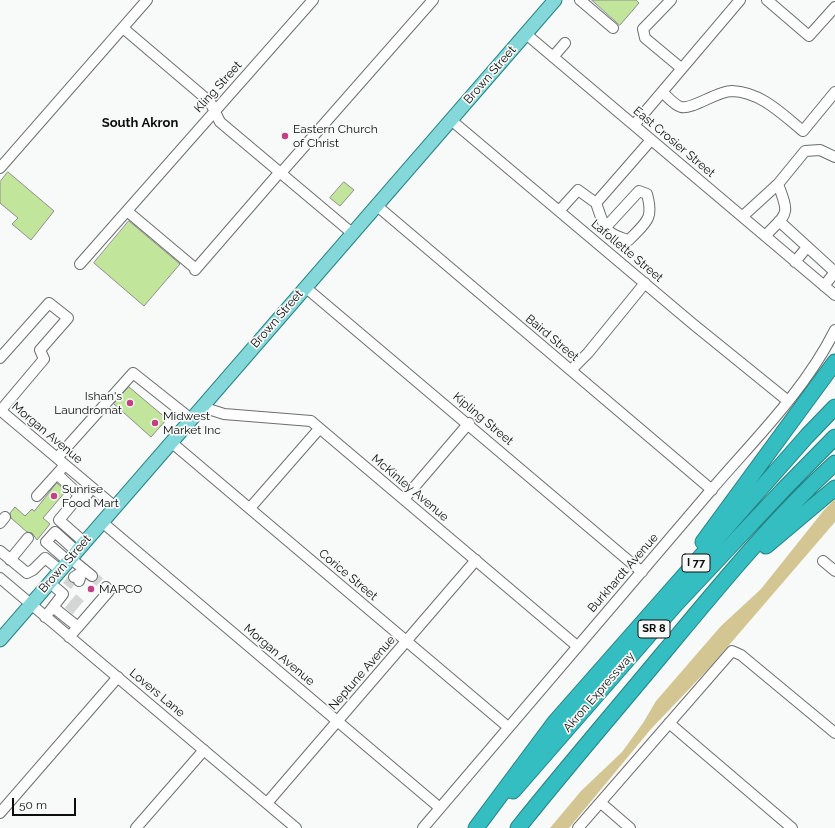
<!DOCTYPE html>
<html>
<head>
<meta charset="utf-8">
<style>
	body { margin:0 }
	#map { position:relative; width:835px; height:828px; overflow:hidden; background:#f7faf8; font-family:Raleway,sans-serif }
	canvas { display:block }
	.scale { position:absolute; left:12px; top:798px; width:64px; height:18px; box-sizing:border-box; border:2px solid #0c0d0c; border-top:0; padding-left:5px; font-size:12px; line-height:14px; white-space:nowrap; color:#0c0d0c; -webkit-text-stroke:3px #f7faf8; paint-order:stroke }
</style>
</head>
<body>
<div id="map">
<canvas width="835" height="828"></canvas>
<div class="scale">50 m</div>
</div>
<script>
const c = document.querySelector('canvas').getContext('2d');
c.lineJoin = 'round';
function fillPath(path, color) {
  c.fillStyle = color;
  c.fill(path, 'evenodd');
}
function stroke(path, color, width, dash) {
  c.strokeStyle = color;
  c.lineWidth = width;
  c.lineCap = dash ? 'butt' : 'round';
  c.setLineDash(dash || []);
  c.stroke(path);
}
function label(font, color, halo, rows, align = 'center') {
  c.font = font + ' Raleway,sans-serif';
  c.lineWidth = 3.5;
  c.setLineDash([]);
  c.textBaseline = 'middle';
  c.strokeStyle = halo;
  c.fillStyle = color;
  for (const [text, x, y, turn = 0] of rows) {
    c.save();
    c.translate(x, y);
    c.rotate((+turn || 0) * Math.PI / 180);
    c.textAlign = isNaN(turn) ? turn : align;
    if (halo) c.strokeText(text, 0, 0);
    c.fillText(text, 0, 0);
    c.restore();
  }
}
const green = new Path2D(`
	M 835,499 L 835,522 L 711,666 L 651,729 L 569,828 L 550,828 L 581,791 L 622,752 L 643,723 L 656,701 L 721,626 L 761,589 L 824,510 Z`);
const building = new Path2D(`
	M 592,0 L 636,0 L 639,3 L 620,25 Z
	M 8,172 L 54,211 L 31,240 L 12,224 L 18,218 L 0,203 L 0,182 Z
	M 344,182 L 354,190 L 340,206 L 330,198 Z
	M 129,221 L 180,264 L 144,306 L 94,263 Z
	M 129,387 L 167,419 L 151,437 L 114,404 Z
	M 57,483 L 66,491 L 43,518 L 50,524 L 37,540 L 32,533 L 27,532 L 11,518 L 10,513 L 15,507 L 25,516 L 32,509 L 34,511 Z`);
const minorTunnel = new Path2D(`
	M 92,576 L 106,587
	M 67,586 L 74,577
	M 73,598 L 83,607
	M 68,604 L 79,613`);
const minor = new Path2D(`
	M 580,0 L 613,28
	M 671,0 L 643,29 L 645,38 L 681,68
	M 767,0 L 809,36 L 835,7
	M 123,28 L 210,102 L 220,122 L 352,233
	M 526,34 L 835,295
	M 553,57 L 565,43
	M 662,92 C 667,96 674,105 681,107 C 692,110 717,91 732,91 C 761,92 782,114 803,131 L 835,92
	M 451,120 L 693,324 L 788,401
	M 634,125 L 740,0
	M 0,168 L 147,0
	M 280,174 L 433,0
	M 596,203 C 604,225 603,234 629,240 C 646,222 654,220 647,194 L 639,191 L 605,228
	M 376,205 L 712,490
	M 127,211 L 196,269
	M 559,211 L 578,190 L 596,203 L 651,140
	M 743,216 L 778,184
	M 779,221 L 835,272 L 824,286
	M 765,236 C 788,212 790,216 778,184 L 805,151 L 820,150 L 835,157
	M 795,262 L 807,247
	M 80,264 L 313,0
	M 195,270 L 279,173
	M 305,287 L 642,572
	M 0,358 L 49,303 L 68,318 L 40,350 L 44,359 L 1,410
	M 571,370 L 588,353 L 645,283
	M 202,407 L 224,414 L 311,421 L 577,646
	M 0,410 L 114,506
	M 171,442 L 508,727
	M 57,458 L 133,373 L 191,419
	M 57,474 L 76,492 L 79,496
	M 37,496 L 65,465
	M 404,499 L 469,423
	M 250,508 L 319,429
	M 102,522 L 440,808
	M 0,523 L 5,517
	M 84,542 L 59,520 L 79,496 L 85,497 L 92,488
	M 0,551 L 27,573 L 33,570 L 45,558 L 60,570
	M 70,558 L 92,576
	M 10,560 L 28,538
	M 68,561 L 46,542 L 55,532 L 76,551
	M 823,561 L 835,571
	M 74,577 L 82,572 L 79,581
	M 0,578 L 296,828
	M 49,582 L 63,594 L 53,607
	M 45,617 L 53,607 L 78,627 L 69,637
	M 78,627 L 109,591 L 106,587
	M 669,723 L 792,828
	M 267,803 L 476,560
	M 601,803 L 630,828
	M 0,813 L 118,677
	M 136,828 L 204,750
	M 423,828 C 519,715 616,602 712,489 C 756,438 805,390 835,330
	M 578,828 L 732,651 L 741,655 L 835,733`);
const major = new Path2D(`
	M 0,640 L 555,0`);
const highway = new Path2D(`
	M 703,542 L 835,362
	M 766,546 L 835,488
	M 513,791 L 675,605 L 782,491 L 835,437
	M 476,828 L 555,722 L 807,436 L 835,407
	M 518,828 C 566,768 616,710 665,651 C 719,586 773,520 835,463`);
const markers = [
	[285,136,4,"#c44085"],
	[130,403,4,"#c44085"],
	[155,423,4,"#c44085"],
	[54,496,4,"#c44085"],
	[91,589,4,"#c44085"]
];
const shields = [
	[696,563,28],
	[654,629,32]
];
const shieldNames = [
	["I 77",696,563],
	["SR 8",654,629]
];
const streetNames = [
	["Brown Street",490,75,-49],
	["Kling Street",218,87,-48],
	["East Crosier Street",674,142,40],
	["Lafollette Street",627,251,40],
	["Brown Street",277,319,-49],
	["Baird Street",552,338,40],
	["Kipling Street",483,419,40],
	["Morgan Avenue",47,433,40],
	["McKinley Avenue",410,488,40],
	["Brown Street",65,564,-49],
	["Burkhardt Avenue",623,573,-49],
	["Corice Street",348,575,40],
	["Morgan Avenue",279,655,40],
	["Neptune Avenue",362,673,-49],
	["Akron Expressway",599,692,-49],
	["Lovers Lane",157,693,40]
];
const poiNames = [
	["Eastern Church",293,129],
	["of Christ",293,143],
	["Ishan's",122,396,"right"],
	["Laundromat",122,410,"right"],
	["Midwest",163,416],
	["Market Inc",163,430],
	["Sunrise",62,489],
	["Food Mart",62,503],
	["MAPCO",99,589]
];
const neighbourhoodNames = [
	["South Akron",140,123]
];
fillPath(green, '#d4c692');
fillPath(building, '#c1e59a');
stroke(building, '#8d8e8b', 1);
stroke(minorTunnel, '#d4d6d5', 10, [10, 5]);
stroke(minor, '#6c6f6d', 12);
stroke(major, '#268082', 15);
stroke(highway, '#268082', 17);
stroke(minor, '#fff', 10);
stroke(major, '#85d8da', 13);
stroke(highway, '#34bec1', 15);
for (const [x, y, r, color] of markers) {
  const dot = new Path2D();
  dot.arc(x, y, r, 0, 2 * Math.PI);
  c.fillStyle = color;
  c.fill(dot);
  stroke(dot, '#f7faf8', 1.5);
}
for (const [x, y, w] of shields) {
  const box = new Path2D();
  box.roundRect(x - w / 2, y - 9, w, 18, 3);
  c.fillStyle = '#f7faf8';
  c.fill(box);
  stroke(box, '#0c0d0c', 1);
}
label('bold 11px', '#0c0d0c', null, shieldNames);
label('12px', '#0c0d0c', '#f7faf8', streetNames);
label('12px', '#0c0d0c', '#f7faf8', poiNames, 'left');
label('bold 13px', '#0c0d0c', '#f7faf8', neighbourhoodNames);
</script>
</body>
</html>
